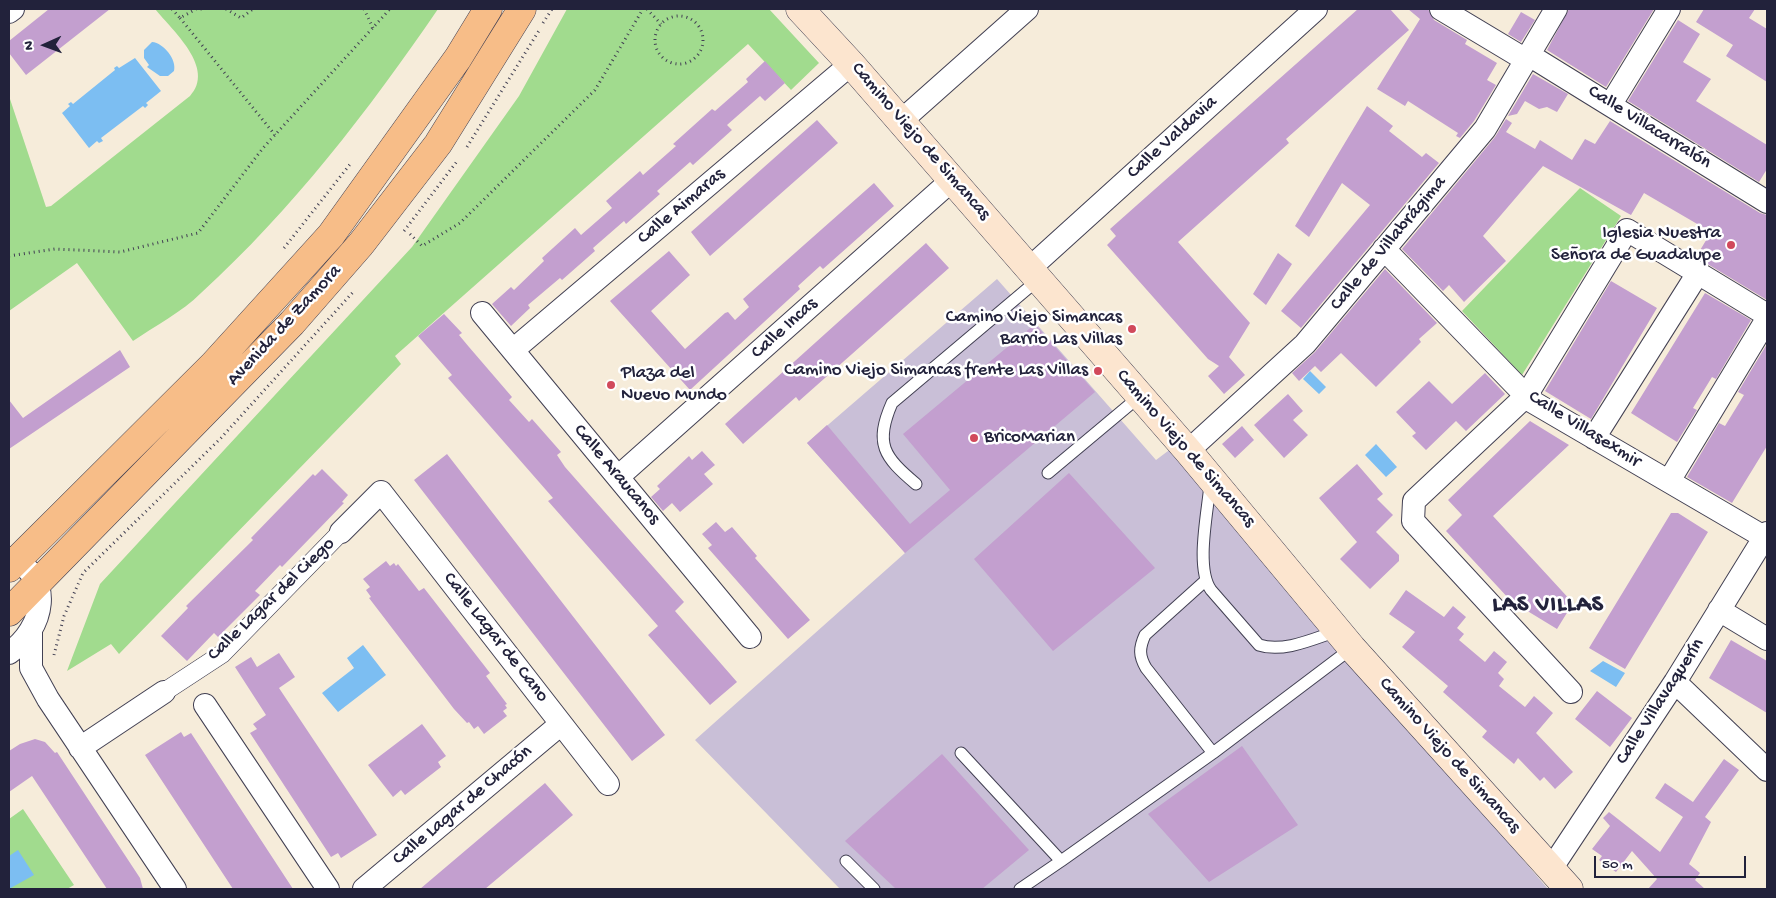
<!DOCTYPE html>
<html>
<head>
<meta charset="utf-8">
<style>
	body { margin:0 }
	#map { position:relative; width:1776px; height:898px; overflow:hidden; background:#f6ecda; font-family:"Gochi Hand",sans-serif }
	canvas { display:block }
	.frame { position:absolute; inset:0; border:10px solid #22223b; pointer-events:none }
	.north { position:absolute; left:20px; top:20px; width:50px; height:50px; -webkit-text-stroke:4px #fff; paint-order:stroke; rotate:268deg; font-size:14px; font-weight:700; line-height:20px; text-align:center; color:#22223b }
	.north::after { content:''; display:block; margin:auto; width:18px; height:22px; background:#22223b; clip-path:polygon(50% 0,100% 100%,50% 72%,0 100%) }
	.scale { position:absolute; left:1594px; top:856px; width:152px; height:22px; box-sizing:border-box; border:2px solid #22223b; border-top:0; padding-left:6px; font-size:15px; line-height:18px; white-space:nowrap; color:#22223b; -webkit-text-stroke:4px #fff; paint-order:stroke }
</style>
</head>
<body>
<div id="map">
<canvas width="1776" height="898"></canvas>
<div class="frame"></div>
<div class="north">N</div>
<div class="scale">50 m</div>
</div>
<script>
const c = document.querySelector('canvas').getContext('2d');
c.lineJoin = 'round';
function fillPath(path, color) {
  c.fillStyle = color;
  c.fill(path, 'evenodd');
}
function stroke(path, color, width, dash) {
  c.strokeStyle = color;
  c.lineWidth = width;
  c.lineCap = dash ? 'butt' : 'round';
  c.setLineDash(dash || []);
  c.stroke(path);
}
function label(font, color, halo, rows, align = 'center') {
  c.font = font + ' "Gochi Hand",sans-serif';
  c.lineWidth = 5;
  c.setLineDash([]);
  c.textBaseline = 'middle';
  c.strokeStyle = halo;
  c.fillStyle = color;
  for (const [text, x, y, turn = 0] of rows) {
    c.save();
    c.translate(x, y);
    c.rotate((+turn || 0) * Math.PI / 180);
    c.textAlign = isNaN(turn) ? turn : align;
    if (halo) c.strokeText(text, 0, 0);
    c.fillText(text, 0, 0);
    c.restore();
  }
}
const industrial = new Path2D(`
	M 997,279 L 1156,460 L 1172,448 L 1548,889 L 840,889 L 695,740 L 905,553 L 807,443 Z`);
const green = new Path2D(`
	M 155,9 L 438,9 C 369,110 292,210 201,293 C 182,312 155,326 133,341 L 77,263 L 9,311 L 9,96 L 46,207 L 51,206 L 190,96 C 216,68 173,31 155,9 Z
	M 567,9 L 769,9 L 819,63 L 791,90 L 748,44 L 395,356 L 401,364 L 119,654 L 111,644 L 67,671 L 100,584 L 412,247 L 519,96 Z
	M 1580,188 L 1621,216 L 1522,375 L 1462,311 Z
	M 23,809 L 74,885 L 67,889 L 9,889 L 9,819 Z`);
const water = new Path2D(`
	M 152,42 C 164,43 177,60 174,71 L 168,76 L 160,76 L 147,67 L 149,65 L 144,58 L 144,50 Z
	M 135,58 L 161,91 L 146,103 L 148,105 L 145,108 L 143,106 L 101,138 L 103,141 L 99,143 L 97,141 L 89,148 L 62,113 L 70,106 L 68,104 L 71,102 L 73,104 L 115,70 L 114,68 L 117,66 L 119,68 Z
	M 1310,371 L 1326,387 L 1319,394 L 1303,379 Z
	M 1376,444 L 1397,467 L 1386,477 L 1365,455 Z
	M 363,645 L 386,675 L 338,712 L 322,693 L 354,668 L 347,658 Z
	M 1603,661 L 1625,673 L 1616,687 L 1590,671 Z
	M 18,850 L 34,875 L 9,889 L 9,856 Z`);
const building = new Path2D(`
	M 49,9 L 110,9 L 26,75 L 9,53 L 9,41 Z
	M 1358,9 L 1390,9 L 1409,30 L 1286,139 L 1289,143 L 1178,242 L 1250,323 L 1229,357 L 1245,375 L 1224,394 L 1208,376 L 1219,366 L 1208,359 L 1107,245 L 1116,236 L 1110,229 Z
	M 1408,9 L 1428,9 L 1434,20 L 1467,40 L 1465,44 L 1497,63 L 1487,80 L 1496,85 L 1474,121 L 1460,138 L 1456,136 L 1458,133 L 1408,101 L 1405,106 L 1377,89 L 1420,19 Z
	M 1569,9 L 1654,9 L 1606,87 L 1547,50 Z
	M 1704,9 L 1755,9 L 1749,18 L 1767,29 L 1767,82 L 1726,56 L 1733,45 L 1696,22 Z
	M 1521,12 L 1535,20 L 1521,42 L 1508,34 Z
	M 1678,20 L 1700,34 L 1683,62 L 1711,79 L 1696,101 L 1767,145 L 1767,169 L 1759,182 L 1628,101 Z
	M 765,61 L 785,83 L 765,101 L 760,96 L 727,125 L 732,130 L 693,165 L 690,162 L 657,191 L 660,194 L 626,224 L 624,221 L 593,248 L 595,251 L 562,280 L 560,278 L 528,305 L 530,308 L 511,326 L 492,304 L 511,287 L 514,290 L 544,261 L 542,258 L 575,228 L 581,235 L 612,208 L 606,201 L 640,171 L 643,175 L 676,146 L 673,144 L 712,109 L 715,111 L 748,82 L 746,79 Z
	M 1533,74 L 1568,94 L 1557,112 L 1547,107 L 1539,109 L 1525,101 L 1517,114 L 1508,116 Z
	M 1367,106 L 1393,126 L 1389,131 L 1422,157 L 1426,153 L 1439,163 L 1301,328 L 1281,311 L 1370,205 L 1342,183 L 1309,237 L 1295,226 Z
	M 1506,119 L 1512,123 L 1506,132 L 1535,149 L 1540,140 L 1572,160 L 1585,139 L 1595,144 L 1610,121 L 1760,213 L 1767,215 L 1767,300 L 1696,257 L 1711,232 L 1644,193 L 1631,215 L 1543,166 L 1483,236 L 1506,261 L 1464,302 L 1449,285 L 1443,291 L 1402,249 L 1495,137 Z
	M 817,120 L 838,143 L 710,256 L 691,232 Z
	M 874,183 L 894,206 L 823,269 L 820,266 L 798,286 L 800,289 L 690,390 L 610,301 L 669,251 L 690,275 L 651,311 L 685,349 L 725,313 L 728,312 L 735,320 L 749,307 L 743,299 Z
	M 926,243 L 949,268 L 799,401 L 796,397 L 743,444 L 725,424 Z
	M 1278,253 L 1292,264 L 1266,305 L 1253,294 Z
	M 1385,269 L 1437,323 L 1419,339 L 1421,342 L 1376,387 L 1341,353 L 1321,372 L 1315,366 L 1299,381 L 1292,373 L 1315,352 Z
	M 1611,281 L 1657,308 L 1591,419 L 1545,391 Z
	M 1705,293 L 1751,320 L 1716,379 L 1712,377 L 1693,408 L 1697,410 L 1677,442 L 1631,413 Z
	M 444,314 L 462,333 L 459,335 L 469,347 L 512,397 L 509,400 L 529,422 L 532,419 L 561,452 L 557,455 L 565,467 L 684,602 L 675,611 L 737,682 L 710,705 L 648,635 L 658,626 L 548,501 L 553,498 L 448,378 L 452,375 L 418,336 Z
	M 1035,324 L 1095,392 L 905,553 L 807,443 L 827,425 L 910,524 L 950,490 L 903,434 Z
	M 1767,344 L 1767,446 L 1732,503 L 1687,477 L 1719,423 L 1725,426 L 1744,395 L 1738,392 Z
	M 120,350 L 130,367 L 9,449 L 9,400 L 23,418 Z
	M 1485,373 L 1505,394 L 1466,431 L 1456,421 L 1426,450 L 1412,436 L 1416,433 L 1396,412 L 1429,381 L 1452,404 Z
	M 1288,394 L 1303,411 L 1293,420 L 1308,435 L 1284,458 L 1254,425 Z
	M 1530,421 L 1569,445 L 1493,516 L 1573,603 L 1557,629 L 1511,601 L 1446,531 L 1462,515 L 1448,500 Z
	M 1242,426 L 1254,440 L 1235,458 L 1222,444 Z
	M 702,451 L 715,465 L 704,474 L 713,484 L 680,512 L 672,503 L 663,511 L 651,497 L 660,489 L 657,486 L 689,456 L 692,460 Z
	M 447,454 L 665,735 L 632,761 L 414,480 Z
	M 1357,464 L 1383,494 L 1377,499 L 1393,515 L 1376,532 L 1399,555 L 1399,561 L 1370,589 L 1340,559 L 1357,542 L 1319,498 Z
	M 322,469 L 348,495 L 342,502 L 344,503 L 282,567 L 280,565 L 255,591 L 260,595 L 218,637 L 214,633 L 187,661 L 161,636 L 188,608 L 186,606 L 253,540 L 251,538 L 313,474 L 315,476 Z
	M 1069,473 L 1155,568 L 1053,651 L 974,559 Z
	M 1671,513 L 1678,513 L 1708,532 L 1625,669 L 1589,648 Z
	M 716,522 L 725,532 L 732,527 L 757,556 L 755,558 L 810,620 L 788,639 L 708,548 L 712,545 L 702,534 Z
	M 386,561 L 390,566 L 394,563 L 396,566 L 398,564 L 419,591 L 424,588 L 490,673 L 486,676 L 507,704 L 505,705 L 507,708 L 503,711 L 507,716 L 484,734 L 478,726 L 474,729 L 469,722 L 467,723 L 454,709 L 369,598 L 371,597 L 366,590 L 370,587 L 363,579 Z
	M 1406,590 L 1444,617 L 1453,606 L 1466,617 L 1457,628 L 1464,634 L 1459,640 L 1485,662 L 1494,651 L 1507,662 L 1498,673 L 1504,679 L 1499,686 L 1525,707 L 1534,696 L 1553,713 L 1536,733 L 1573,772 L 1555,789 L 1544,777 L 1540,781 L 1518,758 L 1514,764 L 1482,737 L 1487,731 L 1443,692 L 1448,686 L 1402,647 L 1415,632 L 1389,614 Z
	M 1731,640 L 1767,661 L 1767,713 L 1709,678 Z
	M 279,653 L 295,677 L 279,688 L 377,835 L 341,858 L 338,853 L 331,857 L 250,733 L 257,729 L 253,724 L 266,715 L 235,667 L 251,657 L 257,667 Z
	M 1597,691 L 1632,718 L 1610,747 L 1575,719 Z
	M 422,724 L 446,756 L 438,762 L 441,767 L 405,795 L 401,790 L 393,797 L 368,765 Z
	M 181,732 L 184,737 L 191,733 L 293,889 L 233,889 L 145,755 Z
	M 35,739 L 45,742 L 55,753 L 57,752 L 140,878 L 143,889 L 107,889 L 32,776 L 9,792 L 9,751 L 20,744 Z
	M 1242,746 L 1298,825 L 1209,882 L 1148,814 Z
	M 942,754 L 1029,850 L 982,889 L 896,889 L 845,841 Z
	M 1724,759 L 1739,770 L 1705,817 L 1711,822 L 1689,864 L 1700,873 L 1695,880 L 1705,889 L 1648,889 L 1657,879 L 1632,851 L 1616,872 L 1599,860 L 1602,856 L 1592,849 L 1610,826 L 1603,818 L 1609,812 L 1660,852 L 1683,817 L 1655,798 L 1665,783 L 1693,802 Z
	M 545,783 L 573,815 L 485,889 L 420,889 Z`);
const path = new Path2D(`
	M 172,9 L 180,18 L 196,9 L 204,9
	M 226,9 L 241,18 L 253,9
	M 364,9 L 373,28
	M 647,9 L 661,24
	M655 40a24 24 0 1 1 48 0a24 24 0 1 1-48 0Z
	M 180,18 L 275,135
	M 543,23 L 552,9
	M 467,147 L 540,29
	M 404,231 L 458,160
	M 410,234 L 422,246 L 460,223 L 595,90 L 643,9
	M 284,248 L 351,163
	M 9,256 L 55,249 L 120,252 L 198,233 L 263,148 L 390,9
	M 54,655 L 64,616 L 83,573 L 221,438 L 354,291`);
const service = new Path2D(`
	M 1048,473 L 1140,396
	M 916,484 C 884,457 874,444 892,403 L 1039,279
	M 1210,484 C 1208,511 1195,568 1211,590 L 1259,645 C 1283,653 1313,639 1337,631
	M 1205,581 L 1145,635 C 1139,648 1139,656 1146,668 L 1213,753
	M 961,753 L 1061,861 L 1213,753 L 1352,648
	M 846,861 L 874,889
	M 1020,889 L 1061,861`);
const pedestrian = new Path2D(`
	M 164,692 L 222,654 L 341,532`);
const minor = new Path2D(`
	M 1441,9 L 1526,60
	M 9,12 L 13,9
	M 1529,55 L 1767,202
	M 1611,104 L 1669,9
	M 901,121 L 1027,9
	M 1384,249 L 1531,401 L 1764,537
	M 1030,268 L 1316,9
	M 482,313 L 750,637
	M 513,350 L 851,64
	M 1594,438 L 1698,273
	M 1188,451 L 1305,344 L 1485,129 L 1556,9
	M 618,477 L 952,180
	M 1669,481 L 1767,319
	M 341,532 L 381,492 L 608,784
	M 9,558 C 56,576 44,629 9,653
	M 1719,610 L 1767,639
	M 31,631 L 31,668 L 48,699 L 175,889
	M 1675,682 L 1767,770
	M 1571,692 L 1413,521 L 1414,501 L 1526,396 L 1627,230 L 1767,315
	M 205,705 L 328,889
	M 80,748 L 164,692
	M 1551,869 L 1675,682 L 1767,533
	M 364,889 L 561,724`);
const secondary = new Path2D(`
	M 800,9 L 851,64 L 1188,451 L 1352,648 L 1569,889`);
const trunk = new Path2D(`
	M 9,568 L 214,364 L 331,235 L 458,58 L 488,9
	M 9,612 L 292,323 L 361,244 L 438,144 L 522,9`);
const markers = [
	[1731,245,5,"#d1495b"],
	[1132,329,5,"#d1495b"],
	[1098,371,5,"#d1495b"],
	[611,385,5,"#d1495b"],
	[974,438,5,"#d1495b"]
];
const streetNames = [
	["Calle Villacarralón",1649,128,32],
	["Calle Valdavia",1173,138,-42],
	["Camino Viejo de Simancas",920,142,49],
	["Calle Aimaras",682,207,-40],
	["Calle de Villabrágima",1389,244,-50],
	["Avenida de Zamora",285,326,-47],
	["Calle Incas",785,329,-42],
	["Calle Villasexmir",1584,430,32],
	["Camino Viejo de Simancas",1185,449,49],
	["Calle Araucanos",616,475,50],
	["Calle Lagar del Ciego",272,600,-44],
	["Calle Lagar de Cano",495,638,52],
	["Calle Villavaquerín",1661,702,-57],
	["Camino Viejo de Simancas",1449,756,48],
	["Calle Lagar de Chacón",463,806,-40]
];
const poiNames = [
	["Iglesia Nuestra",1721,234],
	["Señora de Guadalupe",1721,256],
	["Camino Viejo Simancas",1122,318],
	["Barrio Las Villas",1122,340],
	["Camino Viejo Simancas frente Las Villas",1088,371],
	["Plaza del",621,374,"left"],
	["Nuevo Mundo",621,396,"left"],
	["BricoMarian",984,438,"left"]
];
const districtNames = [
	["LAS VILLAS",1548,606]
];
fillPath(industrial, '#c9bfd7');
fillPath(green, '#a1db8e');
fillPath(water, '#7cbef2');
fillPath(building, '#c39fcf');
stroke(service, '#424053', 13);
stroke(pedestrian, '#424053', 19);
stroke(minor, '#424053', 24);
stroke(secondary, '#424053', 29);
stroke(trunk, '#424053', 29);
stroke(path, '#424053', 3, [1, 4]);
stroke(service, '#fff', 11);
stroke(pedestrian, '#fff', 18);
stroke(minor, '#fff', 22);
stroke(secondary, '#fce5cf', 28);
stroke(trunk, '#f7bd88', 28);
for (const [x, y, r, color] of markers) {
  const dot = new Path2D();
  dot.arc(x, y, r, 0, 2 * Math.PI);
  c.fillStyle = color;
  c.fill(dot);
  stroke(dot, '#fff', 2);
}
label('19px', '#22223b', '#fff', streetNames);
label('19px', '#22223b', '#fff', poiNames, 'right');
c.letterSpacing = '1px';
label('bold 24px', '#22223b', '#fff', districtNames);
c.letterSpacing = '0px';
</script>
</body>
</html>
